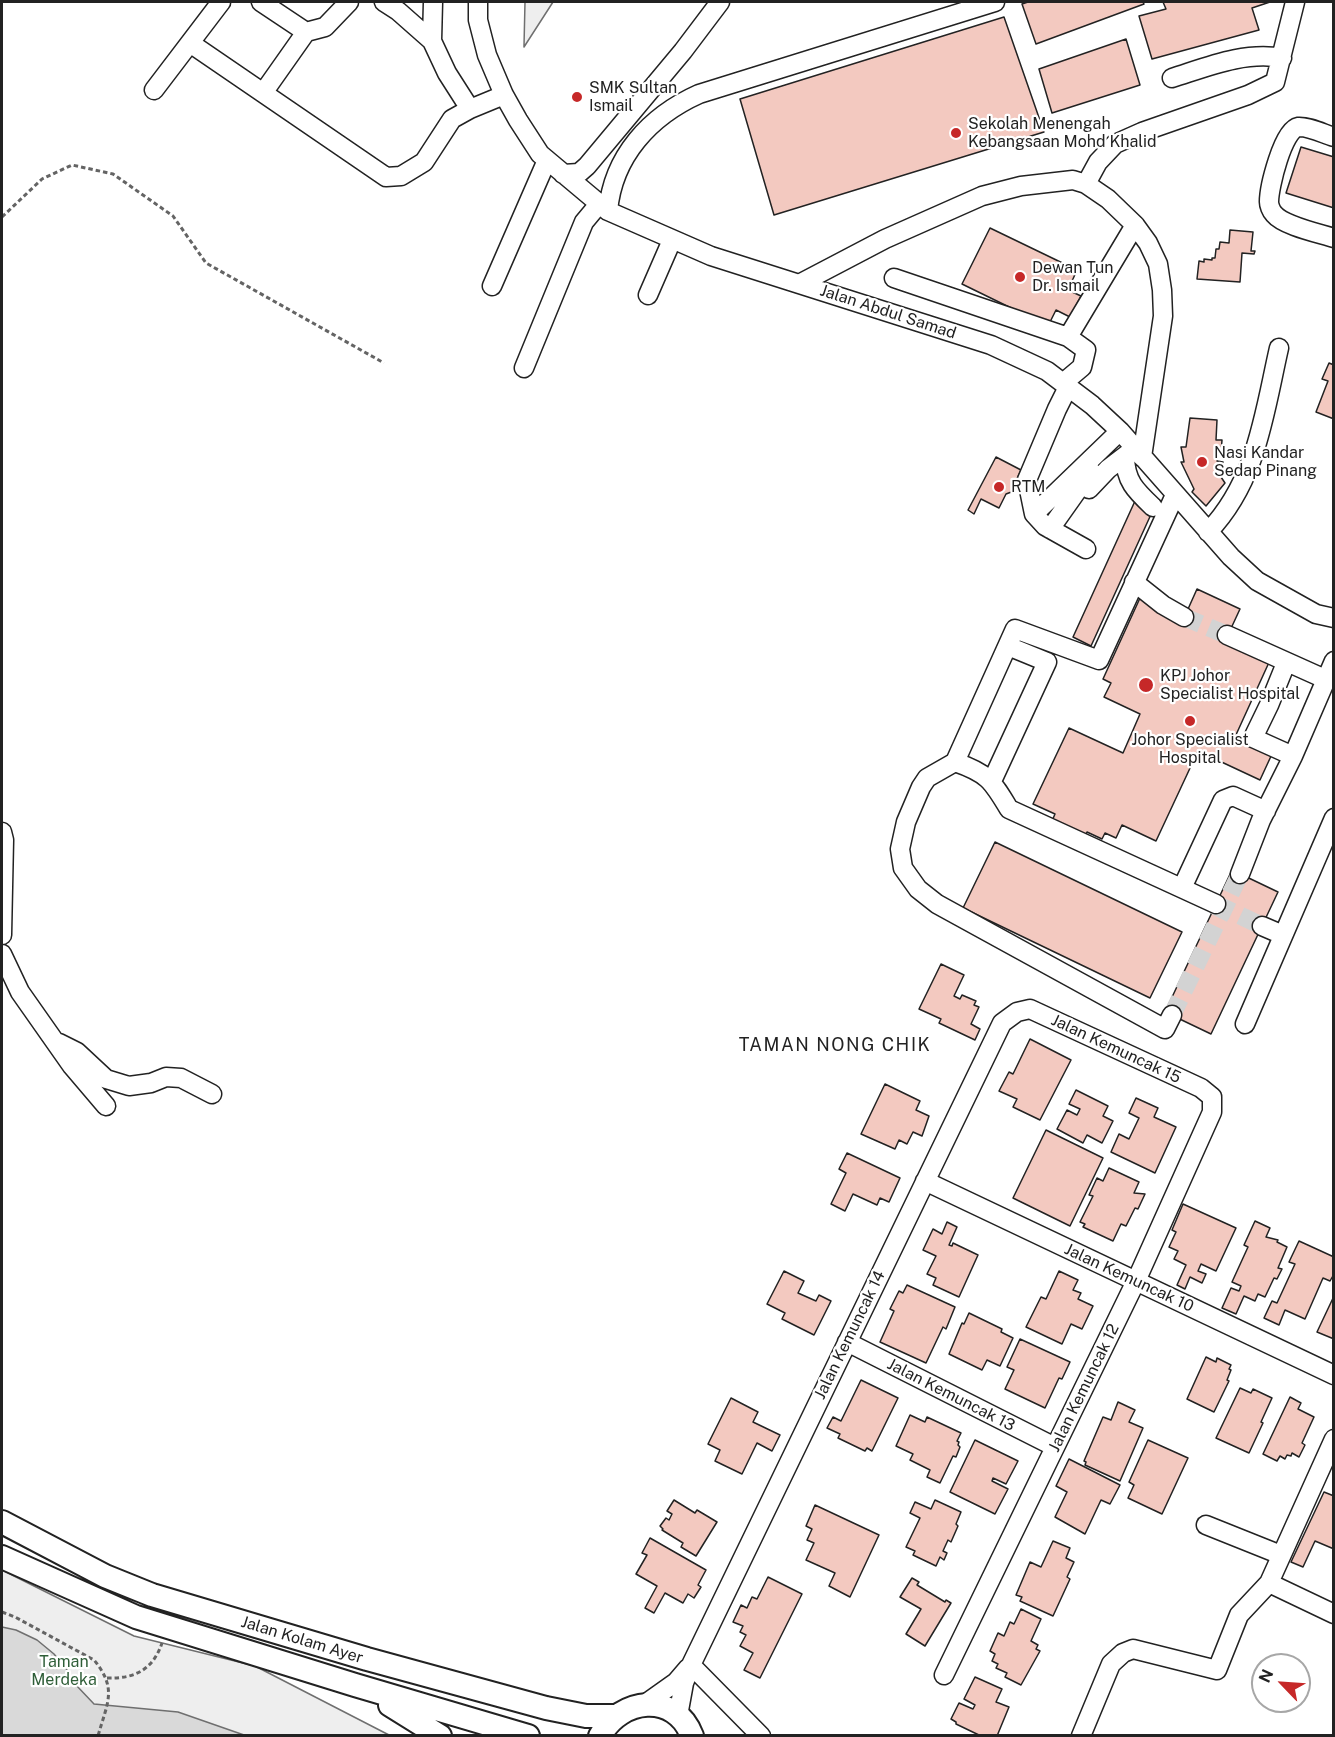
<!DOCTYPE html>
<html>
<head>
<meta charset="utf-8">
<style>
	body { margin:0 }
	#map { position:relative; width:1335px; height:1737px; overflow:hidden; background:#fff; font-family:"Public Sans",sans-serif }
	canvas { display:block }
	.frame { position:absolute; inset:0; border:3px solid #222; pointer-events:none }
	.north { position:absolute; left:1251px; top:1653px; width:60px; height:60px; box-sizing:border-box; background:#fff; border:2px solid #a7a7a7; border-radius:50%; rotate:295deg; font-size:16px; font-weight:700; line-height:24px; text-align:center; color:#222 }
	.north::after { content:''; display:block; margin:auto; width:21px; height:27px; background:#c62828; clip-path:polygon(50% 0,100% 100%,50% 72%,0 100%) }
</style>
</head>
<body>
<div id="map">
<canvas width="1335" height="1737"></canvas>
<div class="frame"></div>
<div class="north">N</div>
</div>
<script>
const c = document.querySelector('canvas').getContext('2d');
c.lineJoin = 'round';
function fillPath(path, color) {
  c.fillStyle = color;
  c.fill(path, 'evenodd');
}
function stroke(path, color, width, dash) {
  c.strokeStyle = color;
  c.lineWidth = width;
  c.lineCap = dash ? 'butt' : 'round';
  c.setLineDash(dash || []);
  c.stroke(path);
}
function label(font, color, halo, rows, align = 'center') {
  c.font = font + ' "Public Sans",sans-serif';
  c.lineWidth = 4.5;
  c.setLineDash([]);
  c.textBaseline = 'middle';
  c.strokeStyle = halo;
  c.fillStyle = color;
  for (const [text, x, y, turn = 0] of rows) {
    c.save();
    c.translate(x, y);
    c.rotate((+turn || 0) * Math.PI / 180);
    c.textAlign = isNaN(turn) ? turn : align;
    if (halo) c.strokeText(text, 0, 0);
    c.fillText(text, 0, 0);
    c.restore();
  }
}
const green = new Path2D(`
	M 525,2 L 553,2 L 524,47 L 524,46 Z
	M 2,1570 L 134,1636 L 255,1666 L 389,1735 L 2,1735 Z`);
const water = new Path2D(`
	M 2,1627 L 16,1630 L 37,1640 L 54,1654 L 68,1671 L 76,1685 L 94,1704 L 178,1712 L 244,1735 L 2,1735 Z`);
const building = new Path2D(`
	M 1028,2 L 1143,2 L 1144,4 L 1036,44 L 1022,4 Z
	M 1163,2 L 1270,2 L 1252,8 L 1259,30 L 1152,59 L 1139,16 L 1166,9 Z
	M 1004,17 L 1044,132 L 774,215 L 740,99 Z
	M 1126,39 L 1140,85 L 1052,113 L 1039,69 Z
	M 1301,147 L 1334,157 L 1334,208 L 1286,193 Z
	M 990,228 L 1077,270 L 1068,290 L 1081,296 L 1070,317 L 1056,310 L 1048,326 L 962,284 Z
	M 1230,230 L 1253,232 L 1251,251 L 1255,251 L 1254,254 L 1242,253 L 1240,282 L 1197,279 L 1199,261 L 1204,262 L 1204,259 L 1212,260 L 1212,258 L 1215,258 L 1216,249 L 1219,249 L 1220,242 L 1229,243 Z
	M 1329,363 L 1334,365 L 1334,419 L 1316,412 L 1328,381 L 1322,379 Z
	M 1190,418 L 1217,420 L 1216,440 L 1222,440 L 1221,453 L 1218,454 L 1217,461 L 1223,462 L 1221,467 L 1215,468 L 1225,483 L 1206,506 L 1192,492 L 1194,489 L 1181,462 L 1184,462 L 1181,447 L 1186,447 Z
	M 996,457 L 1021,470 L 1016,481 L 1021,483 L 1014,491 L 1006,494 L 999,508 L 981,499 L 974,514 L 968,510 Z
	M 1135,501 L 1153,510 L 1091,646 L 1073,637 Z
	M 1197,589 L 1240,609 L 1227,637 L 1271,658 L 1235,737 L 1272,754 L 1260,780 L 1198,751 L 1156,841 L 1122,825 L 1116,838 L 1105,833 L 1102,839 L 1087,832 L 1085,836 L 1052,821 L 1055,814 L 1033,804 L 1069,728 L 1123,753 L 1140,714 L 1104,697 L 1111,683 L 1103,679 L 1140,598 L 1184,618 Z
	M 995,842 L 1182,932 L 1150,998 L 963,908 Z
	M 1232,870 L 1278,892 L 1211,1034 L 1165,1012 Z
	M 941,964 L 964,975 L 954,996 L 960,999 L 962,995 L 976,1001 L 974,1005 L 979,1007 L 971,1024 L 980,1029 L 975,1040 L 939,1023 L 941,1019 L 919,1009 Z
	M 1030,1039 L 1071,1060 L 1040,1120 L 1013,1107 L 1017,1099 L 999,1091 L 1009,1072 L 1013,1074 Z
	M 885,1084 L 920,1101 L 916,1110 L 929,1116 L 922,1136 L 913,1132 L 907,1144 L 899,1140 L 895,1149 L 861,1134 Z
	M 1076,1090 L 1108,1106 L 1103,1116 L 1113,1121 L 1102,1143 L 1087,1135 L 1083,1143 L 1057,1129 L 1067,1110 L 1077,1115 L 1080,1109 L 1069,1104 Z
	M 1136,1098 L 1158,1108 L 1154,1117 L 1176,1127 L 1155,1173 L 1111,1152 L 1119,1134 L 1129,1139 L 1139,1118 L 1129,1113 Z
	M 1046,1130 L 1103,1158 L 1070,1226 L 1013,1198 Z
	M 847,1153 L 900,1178 L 889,1202 L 880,1198 L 877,1205 L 853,1194 L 845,1211 L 831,1204 L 846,1173 L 839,1169 Z
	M 1109,1168 L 1139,1182 L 1134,1193 L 1145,1194 L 1138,1209 L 1135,1208 L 1126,1226 L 1121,1224 L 1113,1241 L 1083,1227 L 1085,1224 L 1080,1222 L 1093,1196 L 1089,1195 L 1097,1178 L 1103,1181 Z
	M 1183,1204 L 1236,1228 L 1216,1271 L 1201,1264 L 1198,1271 L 1206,1274 L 1202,1283 L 1190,1277 L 1185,1289 L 1177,1285 L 1186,1265 L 1174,1259 L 1178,1251 L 1169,1247 L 1176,1232 L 1172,1230 Z
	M 1255,1221 L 1270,1228 L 1266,1237 L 1278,1240 L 1277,1242 L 1287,1247 L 1278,1268 L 1282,1269 L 1277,1279 L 1274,1278 L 1265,1297 L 1258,1294 L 1255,1301 L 1244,1296 L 1236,1314 L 1222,1308 L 1231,1288 L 1239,1291 L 1241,1286 L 1232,1282 L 1248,1247 L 1244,1245 Z
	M 947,1222 L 957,1227 L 949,1245 L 952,1246 L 953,1243 L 978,1255 L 959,1297 L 933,1285 L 936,1278 L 927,1274 L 936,1256 L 923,1250 L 933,1229 L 942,1234 Z
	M 1299,1241 L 1334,1257 L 1334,1274 L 1330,1281 L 1323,1278 L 1305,1319 L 1285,1310 L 1279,1325 L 1264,1318 L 1272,1301 L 1277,1303 L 1295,1264 L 1289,1262 Z
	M 784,1271 L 804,1281 L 798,1293 L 816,1301 L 819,1295 L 831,1301 L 814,1335 L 782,1319 L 785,1313 L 767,1304 Z
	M 1059,1271 L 1078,1280 L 1073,1290 L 1081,1293 L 1078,1299 L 1093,1306 L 1082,1329 L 1071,1324 L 1062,1344 L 1026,1327 L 1041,1297 L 1046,1299 Z
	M 907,1285 L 955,1307 L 946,1329 L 943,1327 L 926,1363 L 880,1342 L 894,1311 L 890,1309 L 899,1291 L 903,1293 Z
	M 1334,1296 L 1334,1339 L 1317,1332 Z
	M 969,1313 L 1002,1329 L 1001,1332 L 1013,1338 L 1000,1366 L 987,1360 L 982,1370 L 949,1354 L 962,1323 L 964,1324 Z
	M 1020,1339 L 1070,1362 L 1062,1379 L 1059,1378 L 1045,1408 L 1005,1389 L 1014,1370 L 1007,1367 Z
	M 1206,1357 L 1216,1362 L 1217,1358 L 1231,1365 L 1229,1369 L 1231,1370 L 1227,1380 L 1229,1381 L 1214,1412 L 1187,1399 Z
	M 861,1380 L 898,1398 L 872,1451 L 867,1448 L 865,1451 L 838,1438 L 840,1434 L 827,1428 L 833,1417 L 841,1421 Z
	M 1240,1388 L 1251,1393 L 1253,1389 L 1272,1398 L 1261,1422 L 1263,1423 L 1249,1453 L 1216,1438 Z
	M 1290,1397 L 1301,1403 L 1298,1409 L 1314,1417 L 1302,1443 L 1305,1445 L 1299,1457 L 1292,1453 L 1291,1456 L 1287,1455 L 1285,1459 L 1280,1456 L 1277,1461 L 1263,1454 Z
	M 731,1398 L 758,1412 L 753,1422 L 780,1435 L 772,1451 L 757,1443 L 742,1474 L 715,1461 L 720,1450 L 708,1444 Z
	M 1118,1402 L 1135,1410 L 1129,1422 L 1143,1428 L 1120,1481 L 1085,1465 L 1086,1462 L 1084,1461 L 1103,1417 L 1111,1420 Z
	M 910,1415 L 925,1422 L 927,1417 L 961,1433 L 957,1441 L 959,1442 L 958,1445 L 960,1447 L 956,1457 L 953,1456 L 940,1483 L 927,1477 L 930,1470 L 910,1460 L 913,1454 L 896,1446 Z
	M 975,1440 L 1018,1461 L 1006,1484 L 993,1478 L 992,1481 L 1008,1489 L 995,1514 L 950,1492 Z
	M 1148,1440 L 1188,1458 L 1162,1514 L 1128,1498 L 1134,1485 L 1129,1482 Z
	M 1069,1459 L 1120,1485 L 1110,1504 L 1101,1500 L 1085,1534 L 1055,1517 L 1067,1492 L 1056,1486 Z
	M 1324,1492 L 1334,1496 L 1334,1549 L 1315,1541 L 1303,1567 L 1291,1562 Z
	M 674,1500 L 695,1513 L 697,1510 L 717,1522 L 696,1556 L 681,1547 L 683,1543 L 662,1530 L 663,1529 L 660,1526 L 666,1518 L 669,1520 L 672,1514 L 667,1511 Z
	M 935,1500 L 961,1512 L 956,1524 L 958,1526 L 951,1542 L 948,1540 L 943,1551 L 947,1553 L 944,1560 L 940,1557 L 936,1566 L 913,1555 L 915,1551 L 906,1547 L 920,1518 L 910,1513 L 915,1502 L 931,1509 Z
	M 815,1505 L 879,1535 L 850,1597 L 829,1586 L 835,1573 L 806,1560 L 814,1543 L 807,1540 L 812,1529 L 806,1526 Z
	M 650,1538 L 706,1570 L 698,1585 L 701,1587 L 694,1598 L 688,1594 L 683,1603 L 665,1593 L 654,1613 L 645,1608 L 657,1586 L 636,1574 L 647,1555 L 642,1553 Z
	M 1053,1541 L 1070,1548 L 1066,1558 L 1074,1562 L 1067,1577 L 1070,1579 L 1053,1616 L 1020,1601 L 1022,1597 L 1016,1595 L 1030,1562 L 1041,1567 Z
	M 768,1577 L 802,1594 L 760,1678 L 744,1670 L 753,1653 L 740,1646 L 746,1635 L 740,1632 L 743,1626 L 733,1622 L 741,1605 L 747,1608 L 752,1597 L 757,1599 Z
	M 912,1578 L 919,1582 L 917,1585 L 945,1602 L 946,1600 L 951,1603 L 925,1646 L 906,1634 L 921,1609 L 900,1597 Z
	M 1021,1609 L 1041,1619 L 1031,1641 L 1038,1645 L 1036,1649 L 1040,1651 L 1021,1685 L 1005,1677 L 1007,1673 L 996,1668 L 998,1664 L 992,1661 L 995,1654 L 990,1651 L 998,1633 L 1004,1636 L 1010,1622 L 1014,1624 Z
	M 975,1677 L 1002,1689 L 996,1702 L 1009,1707 L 997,1736 L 981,1736 L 956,1724 L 956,1722 L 951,1719 L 959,1703 L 973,1709 L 975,1705 L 964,1699 Z`);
const minorTunnel = new Path2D(`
	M 1184,617 L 1227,635
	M 1216,904 L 1262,926
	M 1172,1015 L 1240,874`);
const path = new Path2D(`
	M 2,217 L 42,179 L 72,165 L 113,174 L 173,216 L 206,263 L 384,363
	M 2,1612 L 15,1617 L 94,1660 C 118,1689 107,1703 98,1736
	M 107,1678 C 134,1679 153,1670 162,1643`);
const minor = new Path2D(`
	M 261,2 L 306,32
	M 384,2 L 398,11 L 432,41 L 447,73 L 470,109
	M 478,2 L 478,20 L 487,55 L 504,95 L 518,120 L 540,154 L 608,211 L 711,256 L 991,345 L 1047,371 L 1092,405 L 1120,431 L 1231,557 L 1257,581 L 1316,614 L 1334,618
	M 432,41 L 433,2
	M 190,43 L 386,177 L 401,176 L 424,162 L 452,119 L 470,109 L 504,95
	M 1172,78 C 1207,67 1245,51 1282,58
	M 154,90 L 221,2
	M 263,93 L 306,32 L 325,27 L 349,2
	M 1334,137 C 1324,134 1308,126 1298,127 C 1283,130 1269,187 1269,202 C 1269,205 1271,211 1274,214 C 1284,226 1318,233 1334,238
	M 563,174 L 579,173 L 587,166 L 683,51 L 720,2
	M 1086,184 L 1098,162 L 1115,144 L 1142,132 L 1248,95 L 1275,82 L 1295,2
	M 608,211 C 613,156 650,116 699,94 L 995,2
	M 894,278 L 1068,337 L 1086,350 L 1082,367 L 1063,383
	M 801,283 L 885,239 L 982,196 L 1021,186 L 1073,180 L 1086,184 L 1108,199 L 1135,225 L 1148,243 L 1158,264 L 1162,290 L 1163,316 L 1142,457
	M 492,286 L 547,160
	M 648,295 L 672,240
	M 1068,337 L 1135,225
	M 524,368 L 584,222 L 599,204
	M 1068,387 L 1057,409 L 1027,480 L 1034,514 L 1045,526 L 1086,549
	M 1125,456 C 1125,481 1136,491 1153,507
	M 1089,489 L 1108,469 L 1134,449
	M 1034,514 L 1120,431
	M 1050,529 L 1091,471
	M 1208,532 C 1257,481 1264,414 1279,348
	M 1134,582 L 1163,605 L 1184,617
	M 1227,635 L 1325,679
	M 1286,663 L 1269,705 L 1253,738 L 1293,756 L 1334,661
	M 955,762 C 987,773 992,780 1009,809 L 1216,904
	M 992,781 L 1047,662 L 1008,646
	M 2,832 L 4,840 L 2,935
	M 1240,874 L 1261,820 L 1293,756
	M 1182,888 L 1223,800 L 1233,796 L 1266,811
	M 1262,926 L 1283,935
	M 2,954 L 20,992 L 72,1066 L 106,1106
	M 1172,1015 L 1165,1029 L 937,904 L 918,889 L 903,868 L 900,849 L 906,822 L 921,787 L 927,778 L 955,762 L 1015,629 L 1099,660 L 1175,495
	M 1245,1024 L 1334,818
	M 59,1043 L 77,1052 L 106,1079 L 129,1086 L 151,1083 L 166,1077 L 181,1078 L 212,1094
	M 925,1181 L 1334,1375
	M 847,1342 L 1055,1447
	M 1206,1525 L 1281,1555
	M 1269,1583 L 1334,1614
	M 691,1665 L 761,1736
	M 645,1704 L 676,1682 L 688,1668
	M 678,1716 L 684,1683 L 691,1665 L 1002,1023 L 1017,1012 L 1030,1009 L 1201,1088 L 1212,1097 L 1212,1112 L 1136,1281 L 944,1675
	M 1081,1736 L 1111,1664 L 1123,1653 L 1133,1649 L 1217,1670 L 1239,1615 L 1269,1583 L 1334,1439`);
const major = new Path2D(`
	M 2,1522 L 105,1576 L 152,1595 L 367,1659 L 546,1708 L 586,1716 L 615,1716
	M 2,1557 L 136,1617 L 355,1685 L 528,1736
	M 390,1705 L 440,1736
	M 600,1736 C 620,1698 675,1691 692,1736`);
const markers = [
	[577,97,6,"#c62828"],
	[956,133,6,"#c62828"],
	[1020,277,6,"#c62828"],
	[1202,462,6,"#c62828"],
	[999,487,6,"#c62828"],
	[1146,685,8,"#c62828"],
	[1190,721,6,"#c62828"]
];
const poiNames = [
	["SMK Sultan",589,88],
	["Ismail",589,106],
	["Sekolah Menengah",968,124],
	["Kebangsaan Mohd Khalid",968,142],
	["Dewan Tun",1032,268],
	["Dr. Ismail",1032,286],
	["Nasi Kandar",1214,453],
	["Sedap Pinang",1214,471],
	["RTM",1011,487],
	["KPJ Johor",1160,676],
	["Specialist Hospital",1160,694],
	["Johor Specialist",1190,740,"center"],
	["Hospital",1190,758,"center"]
];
const streetNames = [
	["Jalan Abdul Samad",888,312,18],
	["Jalan Kemuncak 15",1116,1049,25],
	["Jalan Kemuncak 10",1129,1278,25],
	["Jalan Kemuncak 14",850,1335,-64],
	["Jalan Kemuncak 12",1084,1388,-64],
	["Jalan Kemuncak 13",951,1395,27],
	["Jalan Kolam Ayer",302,1640,17]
];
const parkNames = [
	["Taman",64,1662],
	["Merdeka",64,1680]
];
const neighbourhoodNames = [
	["TAMAN NONG CHIK",835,1045]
];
fillPath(green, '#eee');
stroke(green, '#6f6f6f', 1.5);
fillPath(water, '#d9d9d9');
stroke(water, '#6f6f6f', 1.5);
fillPath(building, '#f3c9c0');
stroke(building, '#222', 1.5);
stroke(minorTunnel, '#d3d3d3', 18, [18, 9]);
stroke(minor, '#222', 21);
stroke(major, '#222', 26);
stroke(path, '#646464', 3, [4.5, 3]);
stroke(minor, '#fff', 18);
stroke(major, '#fff', 22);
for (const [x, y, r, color] of markers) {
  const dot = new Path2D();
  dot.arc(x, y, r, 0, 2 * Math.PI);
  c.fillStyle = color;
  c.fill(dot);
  stroke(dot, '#fff', 2);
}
label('16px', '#222', '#fff', poiNames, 'left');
label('16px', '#222', '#fff', streetNames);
label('16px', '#2f5e38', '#fff', parkNames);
c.letterSpacing = '1.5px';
label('18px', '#222', '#fff', neighbourhoodNames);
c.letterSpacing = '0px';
</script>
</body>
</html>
